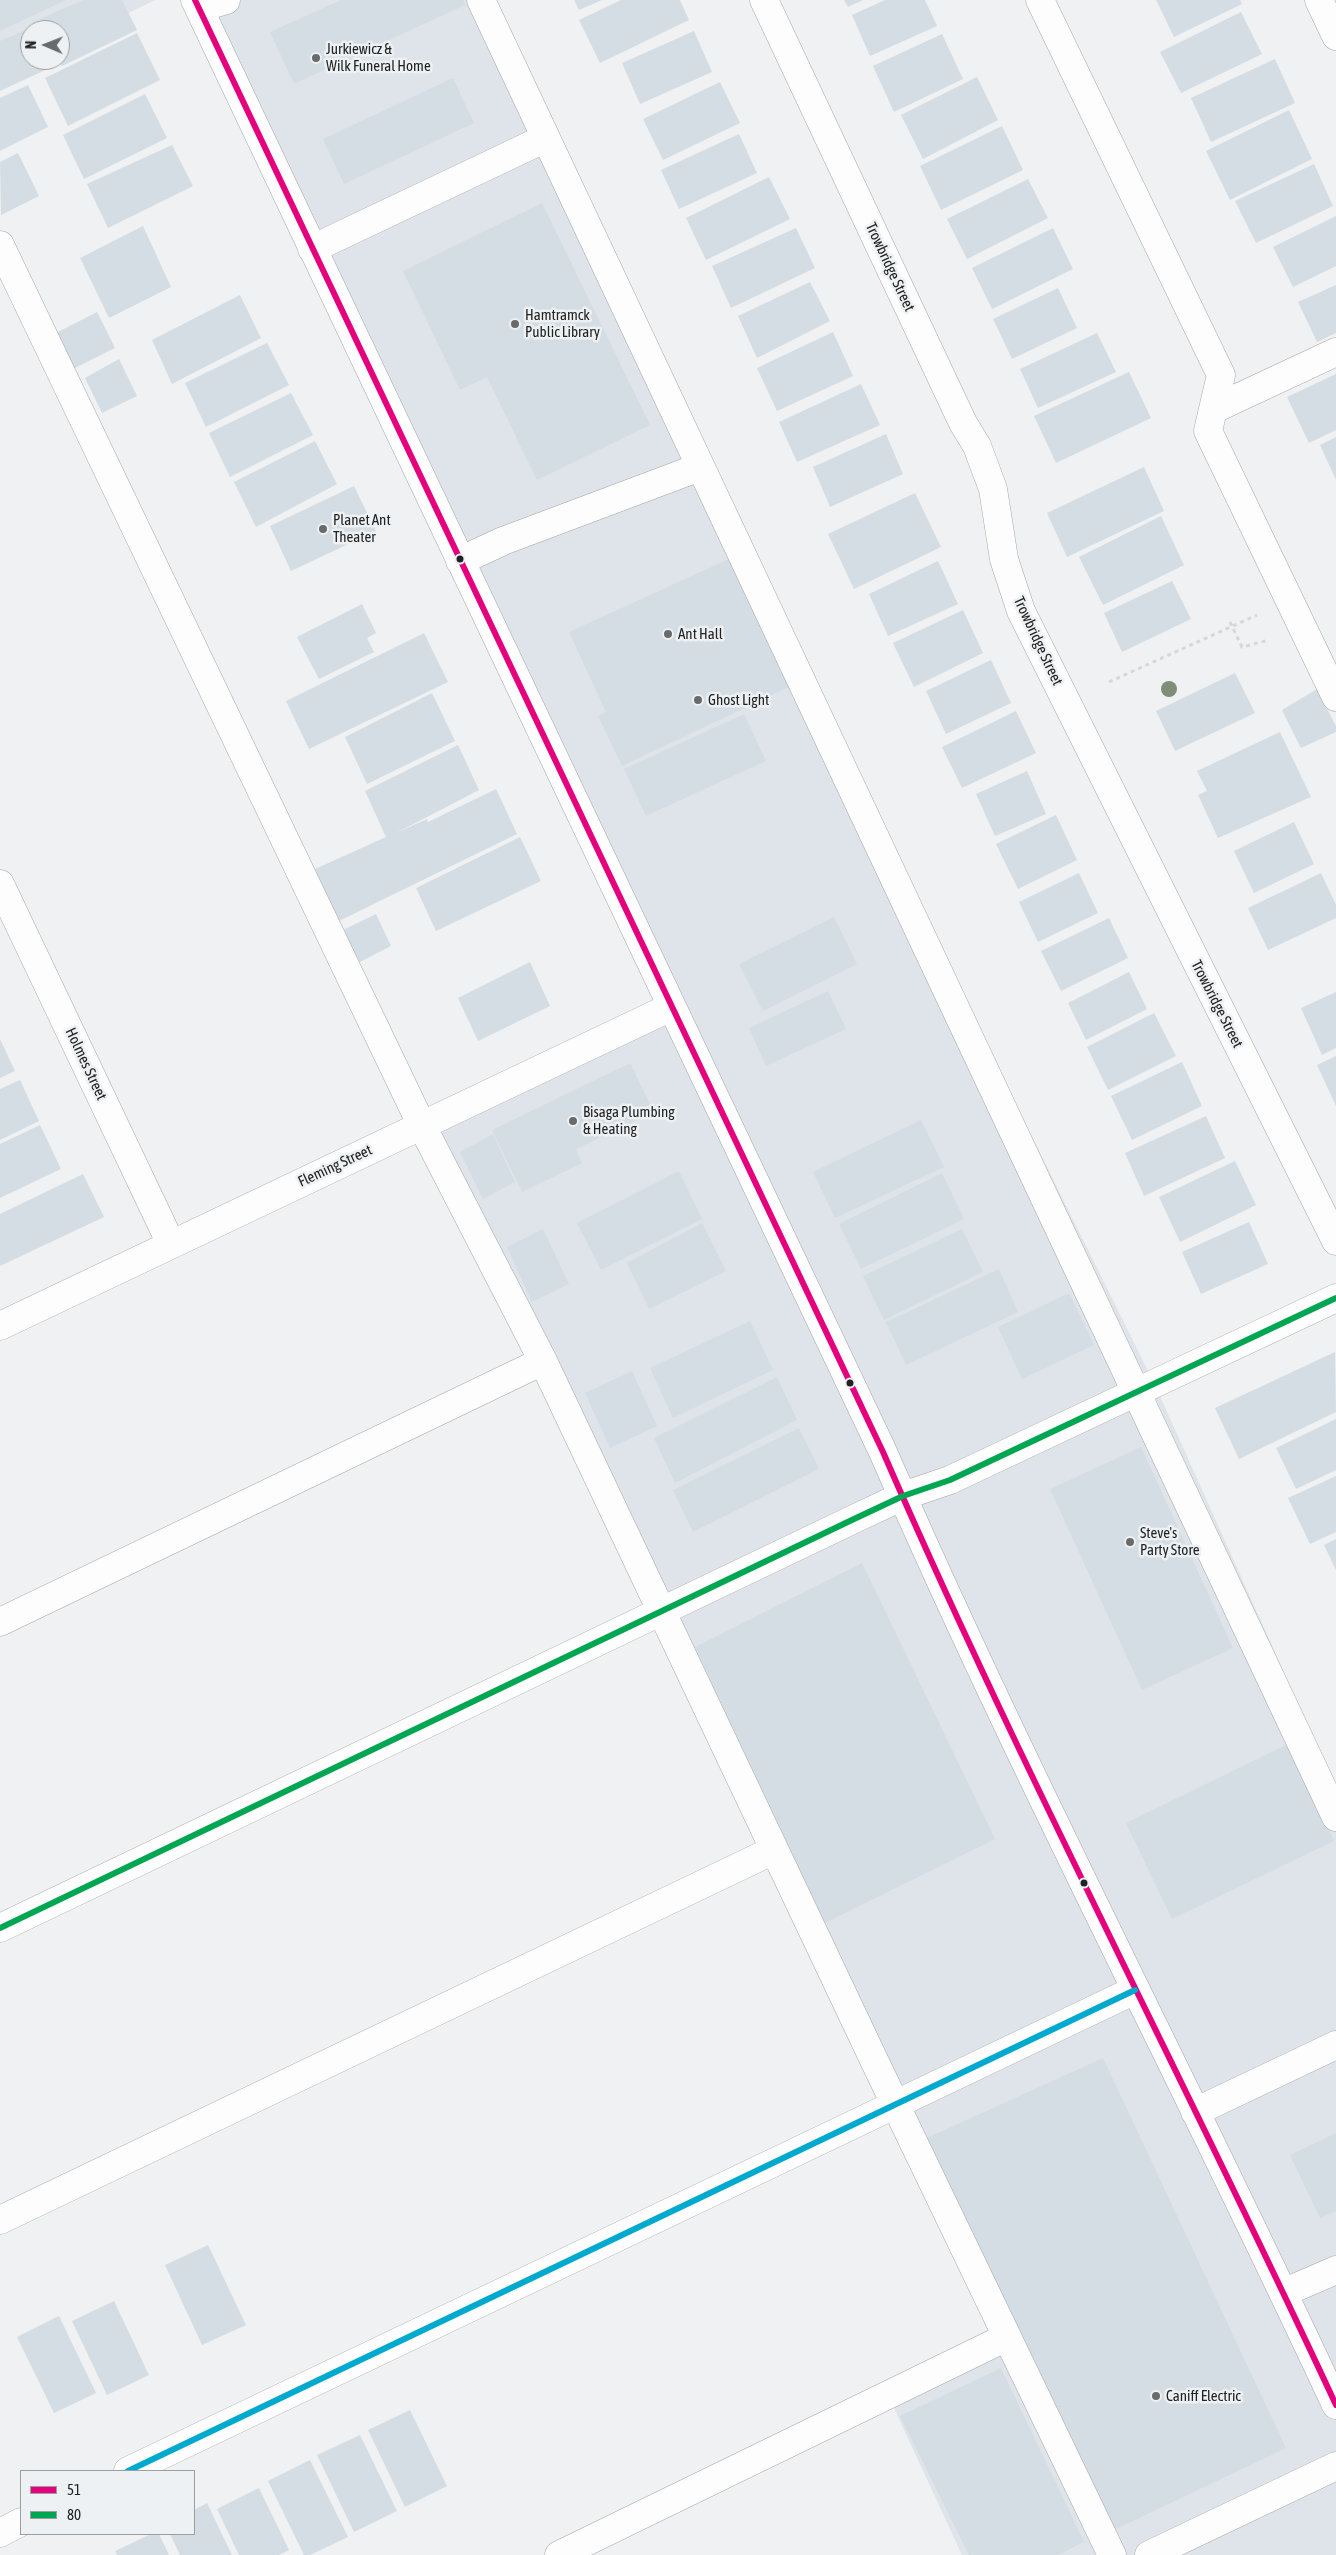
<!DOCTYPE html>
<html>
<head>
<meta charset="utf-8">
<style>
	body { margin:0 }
	#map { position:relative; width:1336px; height:2555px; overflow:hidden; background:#eff1f2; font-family:"Asap Condensed",sans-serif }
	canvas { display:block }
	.legend { position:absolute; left:20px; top:2470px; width:175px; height:65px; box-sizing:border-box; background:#eef1f3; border:1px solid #9c9ea0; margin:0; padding:6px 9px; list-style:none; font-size:15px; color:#212223 }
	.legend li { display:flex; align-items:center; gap:10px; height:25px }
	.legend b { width:25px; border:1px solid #9c9ea0 }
	.north { position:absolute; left:20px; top:20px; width:50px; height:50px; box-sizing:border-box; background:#eef1f3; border:1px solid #9c9ea0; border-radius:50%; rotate:271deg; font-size:14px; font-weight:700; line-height:20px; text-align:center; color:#212223 }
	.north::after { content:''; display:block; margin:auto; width:18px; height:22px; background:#696a6b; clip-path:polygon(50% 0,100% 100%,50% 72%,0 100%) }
</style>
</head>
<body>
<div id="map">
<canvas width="1336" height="2555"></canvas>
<ul class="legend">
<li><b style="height:6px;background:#e5007d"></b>51</li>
<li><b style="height:6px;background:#00a651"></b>80</li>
</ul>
<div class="north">N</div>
</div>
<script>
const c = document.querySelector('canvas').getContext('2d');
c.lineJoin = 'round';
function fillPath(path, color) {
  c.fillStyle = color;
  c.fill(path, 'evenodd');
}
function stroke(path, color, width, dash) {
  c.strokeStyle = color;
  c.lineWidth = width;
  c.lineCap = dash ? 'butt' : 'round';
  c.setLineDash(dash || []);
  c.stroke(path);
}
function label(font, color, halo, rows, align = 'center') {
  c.font = font + ' "Asap Condensed",sans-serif';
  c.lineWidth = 5;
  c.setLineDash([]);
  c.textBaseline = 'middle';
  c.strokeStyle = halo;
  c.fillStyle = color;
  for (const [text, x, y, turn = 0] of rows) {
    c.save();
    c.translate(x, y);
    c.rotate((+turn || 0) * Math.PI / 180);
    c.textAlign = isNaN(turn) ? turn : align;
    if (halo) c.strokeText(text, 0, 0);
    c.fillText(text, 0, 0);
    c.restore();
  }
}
const built = new Path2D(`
	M 0,0 L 155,0 L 60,46 L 60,30 L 30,30 L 30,60 L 0,75 Z
	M 195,0 L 481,0 L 700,467 L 1155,1385 L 1336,1788 L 1336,2555 L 962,2555 L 888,2395 L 1007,2337 L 422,1126 L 671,1007 Z`);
const building = new Path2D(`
	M 0,0 L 66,0 L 0,31 Z
	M 83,0 L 122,0 L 137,30 L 62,66 L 59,60 L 60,30 L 45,30 L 40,19 Z
	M 341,0 L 463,0 L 465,5 L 294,84 L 270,32 Z
	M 574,0 L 602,0 L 579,10 Z
	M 621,0 L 680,0 L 689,20 L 600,63 L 579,20 Z
	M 844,0 L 863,0 L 848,7 Z
	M 885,0 L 925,0 L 937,26 L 870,56 L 852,15 Z
	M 1156,0 L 1240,0 L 1242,4 L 1174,37 Z
	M 1241,12 L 1262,54 L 1181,93 L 1160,52 Z
	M 35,26 L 37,30 L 30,30 L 30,60 L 51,60 L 54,66 L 0,91 L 0,41 Z
	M 694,31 L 712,72 L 640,104 L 622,63 Z
	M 137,33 L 160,80 L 68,126 L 45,78 Z
	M 942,34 L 963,79 L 894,112 L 873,66 Z
	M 1275,59 L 1295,103 L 1211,142 L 1191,98 Z
	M 977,77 L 998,120 L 923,159 L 901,115 Z
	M 453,78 L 474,123 L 344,184 L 323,139 Z
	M 720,82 L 740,123 L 663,160 L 643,119 Z
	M 28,85 L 48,127 L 0,151 L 0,98 Z
	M 145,94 L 167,138 L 84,179 L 63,135 Z
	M 1289,110 L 1312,159 L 1230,200 L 1206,151 Z
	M 1002,126 L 1023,170 L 941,210 L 920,166 Z
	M 739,134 L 757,173 L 679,209 L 661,170 Z
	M 172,145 L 193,186 L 108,228 L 87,184 Z
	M 18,153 L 39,196 L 1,215 L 0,162 Z
	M 1314,164 L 1333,206 L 1256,243 L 1235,201 Z
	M 769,177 L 790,219 L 706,260 L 686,218 Z
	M 1028,179 L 1048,218 L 967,259 L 947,219 Z
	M 542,203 L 650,425 L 537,480 L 487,377 L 460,390 L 403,271 Z
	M 1336,216 L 1336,266 L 1293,287 L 1273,247 Z
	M 143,226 L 171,287 L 109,318 L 80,258 Z
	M 796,228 L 815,268 L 731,308 L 712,266 Z
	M 1053,228 L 1073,269 L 992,309 L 972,268 Z
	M 810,282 L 830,321 L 757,358 L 738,316 Z
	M 1336,285 L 1336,333 L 1317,342 L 1298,302 Z
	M 1058,288 L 1077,328 L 1012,359 L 993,319 Z
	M 240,295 L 261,338 L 172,384 L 152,340 Z
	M 97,312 L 115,348 L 73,369 L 56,333 Z
	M 833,332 L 853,376 L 777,411 L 757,368 Z
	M 1097,333 L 1116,372 L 1038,408 L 1020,369 Z
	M 267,343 L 289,385 L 206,427 L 185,383 Z
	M 119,359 L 137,396 L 102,413 L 85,378 Z
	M 1129,372 L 1151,418 L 1056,463 L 1034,416 Z
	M 1336,374 L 1336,430 L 1309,443 L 1287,397 Z
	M 861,384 L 880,425 L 797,462 L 779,422 Z
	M 291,393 L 313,435 L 230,477 L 209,433 Z
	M 886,434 L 903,474 L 830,507 L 813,467 Z
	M 1336,437 L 1336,480 L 1320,445 Z
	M 315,441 L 337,484 L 256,527 L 234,482 Z
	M 1144,467 L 1164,511 L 1067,557 L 1047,513 Z
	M 354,486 L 376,531 L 291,571 L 270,526 Z
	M 915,493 L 941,547 L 854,589 L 828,534 Z
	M 1161,516 L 1184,565 L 1103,605 L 1079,557 Z
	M 729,559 L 789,687 L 622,766 L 598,716 L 606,712 L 569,632 Z
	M 938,561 L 958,604 L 888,636 L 869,594 Z
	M 1172,581 L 1191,619 L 1122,652 L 1104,613 Z
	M 362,604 L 376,633 L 367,638 L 374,652 L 319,679 L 297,637 Z
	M 963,610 L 983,653 L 914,687 L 893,643 Z
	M 424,633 L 448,682 L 309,749 L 286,701 Z
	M 991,660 L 1011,703 L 946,734 L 926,691 Z
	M 1235,673 L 1255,713 L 1175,751 L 1156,711 Z
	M 1317,689 L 1336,726 L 1336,732 L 1301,748 L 1282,710 Z
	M 432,693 L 455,741 L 367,784 L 345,737 Z
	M 1016,711 L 1036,753 L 962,788 L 942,747 Z
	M 744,714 L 766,761 L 646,816 L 624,769 Z
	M 1280,732 L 1311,797 L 1218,838 L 1198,795 L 1207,791 L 1197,771 Z
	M 458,745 L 479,790 L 396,833 L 427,819 L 428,822 L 496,789 L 517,834 L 339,921 L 315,869 L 386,837 L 365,791 Z
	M 1027,771 L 1046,814 L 995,836 L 976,794 Z
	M 1056,815 L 1077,860 L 1018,889 L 996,844 Z
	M 1294,822 L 1314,864 L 1254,893 L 1234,851 Z
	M 520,837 L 541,881 L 436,931 L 416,888 Z
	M 1079,873 L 1098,913 L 1038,942 L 1019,902 Z
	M 1321,873 L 1336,905 L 1336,918 L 1268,950 L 1248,908 Z
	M 376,914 L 391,946 L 358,963 L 343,930 Z
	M 834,917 L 857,964 L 763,1011 L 739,964 Z
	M 1109,918 L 1128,958 L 1061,991 L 1041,951 Z
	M 530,962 L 550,1006 L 478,1041 L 458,998 Z
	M 1129,972 L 1147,1009 L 1086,1040 L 1068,1003 Z
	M 828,991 L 846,1029 L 766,1066 L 749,1028 Z
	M 1336,992 L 1336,1048 L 1322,1055 L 1301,1008 Z
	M 1154,1013 L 1176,1056 L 1108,1090 L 1087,1047 Z
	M 0,1039 L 15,1071 L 0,1078 Z
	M 1336,1056 L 1336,1106 L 1317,1065 Z
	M 1182,1062 L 1202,1106 L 1132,1140 L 1111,1096 Z
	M 630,1063 L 654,1112 L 576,1149 L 582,1163 L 522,1192 L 492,1130 Z
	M 20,1080 L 39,1121 L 0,1140 L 0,1089 Z
	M 1206,1116 L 1225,1158 L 1144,1196 L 1125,1153 Z
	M 921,1120 L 944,1167 L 835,1218 L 813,1172 Z
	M 40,1125 L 61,1169 L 0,1198 L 0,1144 Z
	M 493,1134 L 515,1182 L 483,1199 L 460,1152 Z
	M 1235,1161 L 1256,1205 L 1180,1242 L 1159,1197 Z
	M 679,1171 L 702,1219 L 601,1270 L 577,1223 Z
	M 942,1173 L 964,1219 L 861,1269 L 839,1224 Z
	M 83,1174 L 104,1217 L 0,1266 L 0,1214 Z
	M 1249,1222 L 1268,1264 L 1201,1294 L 1182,1252 Z
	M 702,1223 L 726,1271 L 649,1309 L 627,1263 Z
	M 543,1229 L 569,1284 L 532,1302 L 507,1247 Z
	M 962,1229 L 983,1272 L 884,1320 L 863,1276 Z
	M 999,1269 L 1018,1312 L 906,1365 L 886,1322 Z
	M 1069,1293 L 1094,1345 L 1022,1379 L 998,1327 Z
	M 750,1321 L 773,1370 L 673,1418 L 650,1368 Z
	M 1335,1352 L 1336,1412 L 1239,1459 L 1215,1408 Z
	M 632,1371 L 657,1426 L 610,1448 L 585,1393 Z
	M 777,1377 L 797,1420 L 675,1483 L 654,1438 Z
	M 1336,1419 L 1336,1470 L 1296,1489 L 1276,1448 Z
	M 799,1428 L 819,1469 L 693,1532 L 673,1490 Z
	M 1141,1447 L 1233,1648 L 1142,1690 L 1050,1489 Z
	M 1336,1476 L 1336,1532 L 1310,1544 L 1288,1498 Z
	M 1336,1539 L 1336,1570 L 1324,1545 Z
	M 862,1563 L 995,1839 L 825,1923 L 695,1647 Z
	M 1288,1744 L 1334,1841 L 1172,1919 L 1126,1823 Z
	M 1103,2058 L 1286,2448 L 1114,2530 L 927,2138 Z
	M 1336,2133 L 1336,2211 L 1320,2218 L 1290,2155 Z
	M 208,2245 L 246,2325 L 202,2345 L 165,2265 Z
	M 114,2301 L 149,2375 L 107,2395 L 72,2321 Z
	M 59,2316 L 96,2393 L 54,2413 L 17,2337 Z
	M 1001,2368 L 1084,2542 L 1058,2555 L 969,2555 L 900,2416 Z
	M 410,2410 L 447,2486 L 405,2507 L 368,2430 Z
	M 360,2435 L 397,2511 L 354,2532 L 317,2455 Z
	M 310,2460 L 348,2537 L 310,2555 L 304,2555 L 268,2481 Z
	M 259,2488 L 289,2550 L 279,2555 L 239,2555 L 217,2509 Z
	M 207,2503 L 232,2555 L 180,2555 L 170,2534 L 194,2534 L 194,2510 Z
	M 151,2534 L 159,2534 L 169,2555 L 117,2555 L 115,2551 Z`);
const path = new Path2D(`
	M 1230,622 L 1242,647 L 1269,640
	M 1109,682 L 1257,615`);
const minor = new Path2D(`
	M 195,0 L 883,1452 C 1023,1774 1188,2086 1336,2405
	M 481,0 L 1336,1817
	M 764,0 L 963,423 L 977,446 L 993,489 L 1004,559 L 1021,611 L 1336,1241
	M 1040,0 L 1221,375 L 1208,431 L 1336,697
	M 1319,0 L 1336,36
	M 199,8 L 226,0
	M 0,245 L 422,1126 L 543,1361 L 873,2058 L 1112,2555
	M 312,249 L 546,138
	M 1214,409 L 1336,352
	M 460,561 L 503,541 L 700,467
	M 0,884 L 171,1244
	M 0,1326 L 671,1007
	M 0,1622 L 543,1361
	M 0,1928 L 854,1519 L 903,1496 L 950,1480 L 1336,1298
	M 1195,2112 L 1336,2045
	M 0,2220 L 774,1850
	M 1283,2293 L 1336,2270
	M 128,2471 L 1135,1990
	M 0,2533 L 21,2522
	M 559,2555 L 1007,2337
	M 1149,2555 L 1336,2466`);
const bus1 = new Path2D(`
	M 195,0 L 883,1452 C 1023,1774 1188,2086 1336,2405`);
const bus2 = new Path2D(`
	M 0,1928 L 854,1519 L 903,1496 L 950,1480 L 1336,1298`);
const bus3 = new Path2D(`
	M 128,2471 L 1135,1990`);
const trees = [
	[1169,689]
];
const markers = [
	[316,58,5,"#696a6b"],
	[515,324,5,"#696a6b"],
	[323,529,5,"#696a6b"],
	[460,559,4.5,"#212223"],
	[668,634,5,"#696a6b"],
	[698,700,5,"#696a6b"],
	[573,1121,5,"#696a6b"],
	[850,1383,4.5,"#212223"],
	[1130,1542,5,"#696a6b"],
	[1084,1883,4.5,"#212223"],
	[1156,2396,5,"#696a6b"]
];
const poiNames = [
	["Jurkiewicz &",326,49],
	["Wilk Funeral Home",326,66],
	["Hamtramck",525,315],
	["Public Library",525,332],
	["Planet Ant",333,520],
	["Theater",333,537],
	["Ant Hall",678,634],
	["Ghost Light",708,700],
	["Bisaga Plumbing",583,1112],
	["& Heating",583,1129],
	["Steve's",1140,1533],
	["Party Store",1140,1550],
	["Caniff Electric",1166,2396]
];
const streetNames = [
	["Trowbridge Street",890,267,65],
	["Trowbridge Street",1038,641,65],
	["Trowbridge Street",1217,1004,63],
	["Holmes Street",86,1064,65],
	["Fleming Street",335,1166,-25]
];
fillPath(built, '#dee4e9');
fillPath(building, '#d5dde4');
stroke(minor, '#a5a7a8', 29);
stroke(path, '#d6d8d8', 3, [4, 4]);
stroke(minor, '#fdfdfd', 28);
stroke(bus1, '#e5007d', 6);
stroke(bus2, '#00a651', 6);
stroke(bus3, '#00a9ce', 6);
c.fillStyle = '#7f8e76';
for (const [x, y] of trees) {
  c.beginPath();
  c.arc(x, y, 8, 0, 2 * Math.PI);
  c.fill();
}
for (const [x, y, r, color] of markers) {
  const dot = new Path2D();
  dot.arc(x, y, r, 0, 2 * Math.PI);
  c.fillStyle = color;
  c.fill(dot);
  stroke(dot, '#eef1f3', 2);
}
label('15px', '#212223', '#eef1f3', poiNames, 'left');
label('15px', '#212223', '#eef1f3', streetNames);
</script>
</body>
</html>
